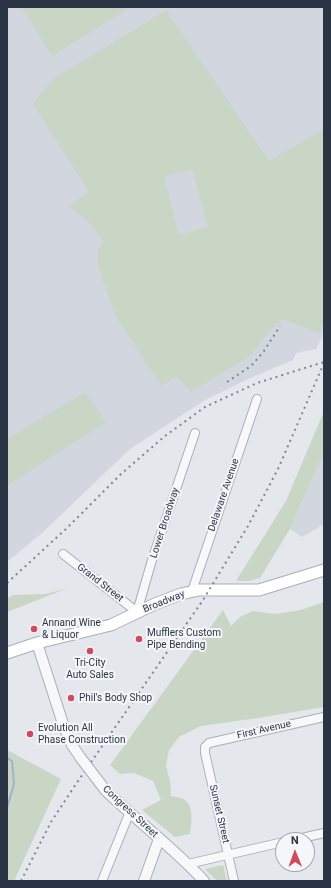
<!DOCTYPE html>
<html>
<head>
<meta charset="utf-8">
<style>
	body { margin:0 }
	#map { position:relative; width:331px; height:888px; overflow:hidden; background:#e4e7ec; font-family:Roboto,sans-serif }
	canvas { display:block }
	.frame { position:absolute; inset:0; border:8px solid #2b3445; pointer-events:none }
	.north { position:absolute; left:275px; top:832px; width:40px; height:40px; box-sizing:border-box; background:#f4f6f9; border:1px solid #a4a8b1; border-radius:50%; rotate:359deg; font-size:11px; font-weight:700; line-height:16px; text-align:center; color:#2b3445 }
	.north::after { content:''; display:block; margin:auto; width:14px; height:18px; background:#d1495b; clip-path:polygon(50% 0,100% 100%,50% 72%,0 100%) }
</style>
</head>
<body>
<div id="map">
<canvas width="331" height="888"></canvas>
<div class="frame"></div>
<div class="north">N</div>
</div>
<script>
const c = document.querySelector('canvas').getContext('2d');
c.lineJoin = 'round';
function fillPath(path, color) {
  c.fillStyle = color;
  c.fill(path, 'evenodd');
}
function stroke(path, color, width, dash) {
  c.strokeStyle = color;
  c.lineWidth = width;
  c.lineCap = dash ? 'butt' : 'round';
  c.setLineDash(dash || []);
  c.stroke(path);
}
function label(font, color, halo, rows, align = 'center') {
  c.font = font + ' Roboto,sans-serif';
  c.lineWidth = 4;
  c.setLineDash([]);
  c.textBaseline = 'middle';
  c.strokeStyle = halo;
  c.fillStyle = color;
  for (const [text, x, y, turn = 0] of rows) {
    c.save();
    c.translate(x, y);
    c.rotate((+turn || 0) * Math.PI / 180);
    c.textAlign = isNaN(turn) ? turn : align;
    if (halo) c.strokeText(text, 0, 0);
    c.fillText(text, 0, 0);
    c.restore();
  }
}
const built = new Path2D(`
	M 7,7 L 324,7 L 324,332 L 316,349 L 296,353 L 293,360 L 246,380 L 205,400 L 130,449 L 42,533 L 7,562 Z
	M 324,453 L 324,524 L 302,537 L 290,529 Z`);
const green = new Path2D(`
	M 21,7 L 121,7 L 122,9 L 125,8 L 127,10 L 52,56 Z
	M 166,10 L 269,161 L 324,129 L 324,322 L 319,333 L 282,319 L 268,333 L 250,356 L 191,392 L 177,376 L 161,386 L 115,315 L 98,266 L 98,249 L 104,243 L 93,226 L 69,206 L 89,192 L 33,104 L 53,79 ZM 192,169 L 208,227 L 179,235 L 164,177 Z
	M 85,392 L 106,422 L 7,486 L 7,439 Z
	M 324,411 L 324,453 L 290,529 L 260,578 L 249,581 L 236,581 L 286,501 Z
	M 68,588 L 7,612 L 7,599 L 13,595 L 46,594 Z
	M 324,602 L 324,707 L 258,718 L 201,726 L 179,737 L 169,750 L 166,765 L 170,781 L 171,796 C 174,797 180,797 183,799 C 195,805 191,823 190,834 L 175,837 L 142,810 L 161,800 L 153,781 L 134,773 L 120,774 L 110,765 L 223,610 L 231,626 L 240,617 L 253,611 L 276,614 L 301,610 Z
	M 7,750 L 61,779 L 14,881 L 7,881 Z
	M 223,865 L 227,881 L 217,881 L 205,869 Z`);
const stream = new Path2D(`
	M 7,758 L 12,761 L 14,784 L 7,808`);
const minor = new Path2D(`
	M 63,554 L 137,612 L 152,560 L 195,433
	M 192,591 L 257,399
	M 293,840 L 324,833
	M 188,864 L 283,842
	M 102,881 L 129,814
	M 234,881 L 205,753 L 205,747 L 209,743 L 324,717`);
const tertiary = new Path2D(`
	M 37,643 L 64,727 L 72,745
	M 106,791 C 138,822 174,848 204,881
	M 144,881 L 159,839`);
const secondary = new Path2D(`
	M 7,653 L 37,643 L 111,625 L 155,604 L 181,594 L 199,590 L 259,590 L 324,570`);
const rail = new Path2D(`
	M 227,382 L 251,366 L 264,351 L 280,326
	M 7,583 L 67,528 L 121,474 L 165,436 L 205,407 L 257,383 L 324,362
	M 21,881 L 51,822 L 76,784 L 203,600 L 248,526 L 278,469 L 324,363`);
const tertiaryBridge = new Path2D(`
	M 72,745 L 80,757 L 106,791`);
const markers = [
	[34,629,4,"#d1495b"],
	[139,639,4,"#d1495b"],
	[90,651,4,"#d1495b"],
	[71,698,4,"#d1495b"],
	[30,734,4,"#d1495b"]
];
const streetNames = [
	["Delaware Avenue",224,495,-71],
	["Lower Broadway",165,523,-72],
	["Grand Street",100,583,38],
	["Broadway",164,602,-22],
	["First Avenue",264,730,-13],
	["Congress Street",130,812,43],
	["Sunset Street",219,814,77]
];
const poiNames = [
	["Annand Wine",42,623],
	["& Liquor",42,635],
	["Mufflers Custom",147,633],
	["Pipe Bending",147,645],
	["Tri-City",90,663,"center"],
	["Auto Sales",90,675,"center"],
	["Phil's Body Shop",79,698],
	["Evolution All",38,728],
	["Phase Construction",38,740]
];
fillPath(built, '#d2d6de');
fillPath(green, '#c9d6c5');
stroke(stream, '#9fb4cc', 2);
stroke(minor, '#a9aeb7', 10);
stroke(tertiary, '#a9aeb7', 12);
stroke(secondary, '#a9aeb7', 13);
stroke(minor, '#f7f8fa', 8);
stroke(tertiary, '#f7f8fa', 10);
stroke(secondary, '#fff', 11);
stroke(rail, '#7d8696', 2, [2, 4]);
stroke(tertiaryBridge, '#a9aeb7', 12, []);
stroke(tertiaryBridge, '#f7f8fa', 10);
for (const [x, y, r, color] of markers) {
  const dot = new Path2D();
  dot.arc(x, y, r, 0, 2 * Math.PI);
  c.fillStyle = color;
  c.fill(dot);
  stroke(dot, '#f4f6f9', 1.5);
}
label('10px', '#2b3445', '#f4f6f9', streetNames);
label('10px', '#2b3445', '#f4f6f9', poiNames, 'left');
</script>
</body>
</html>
